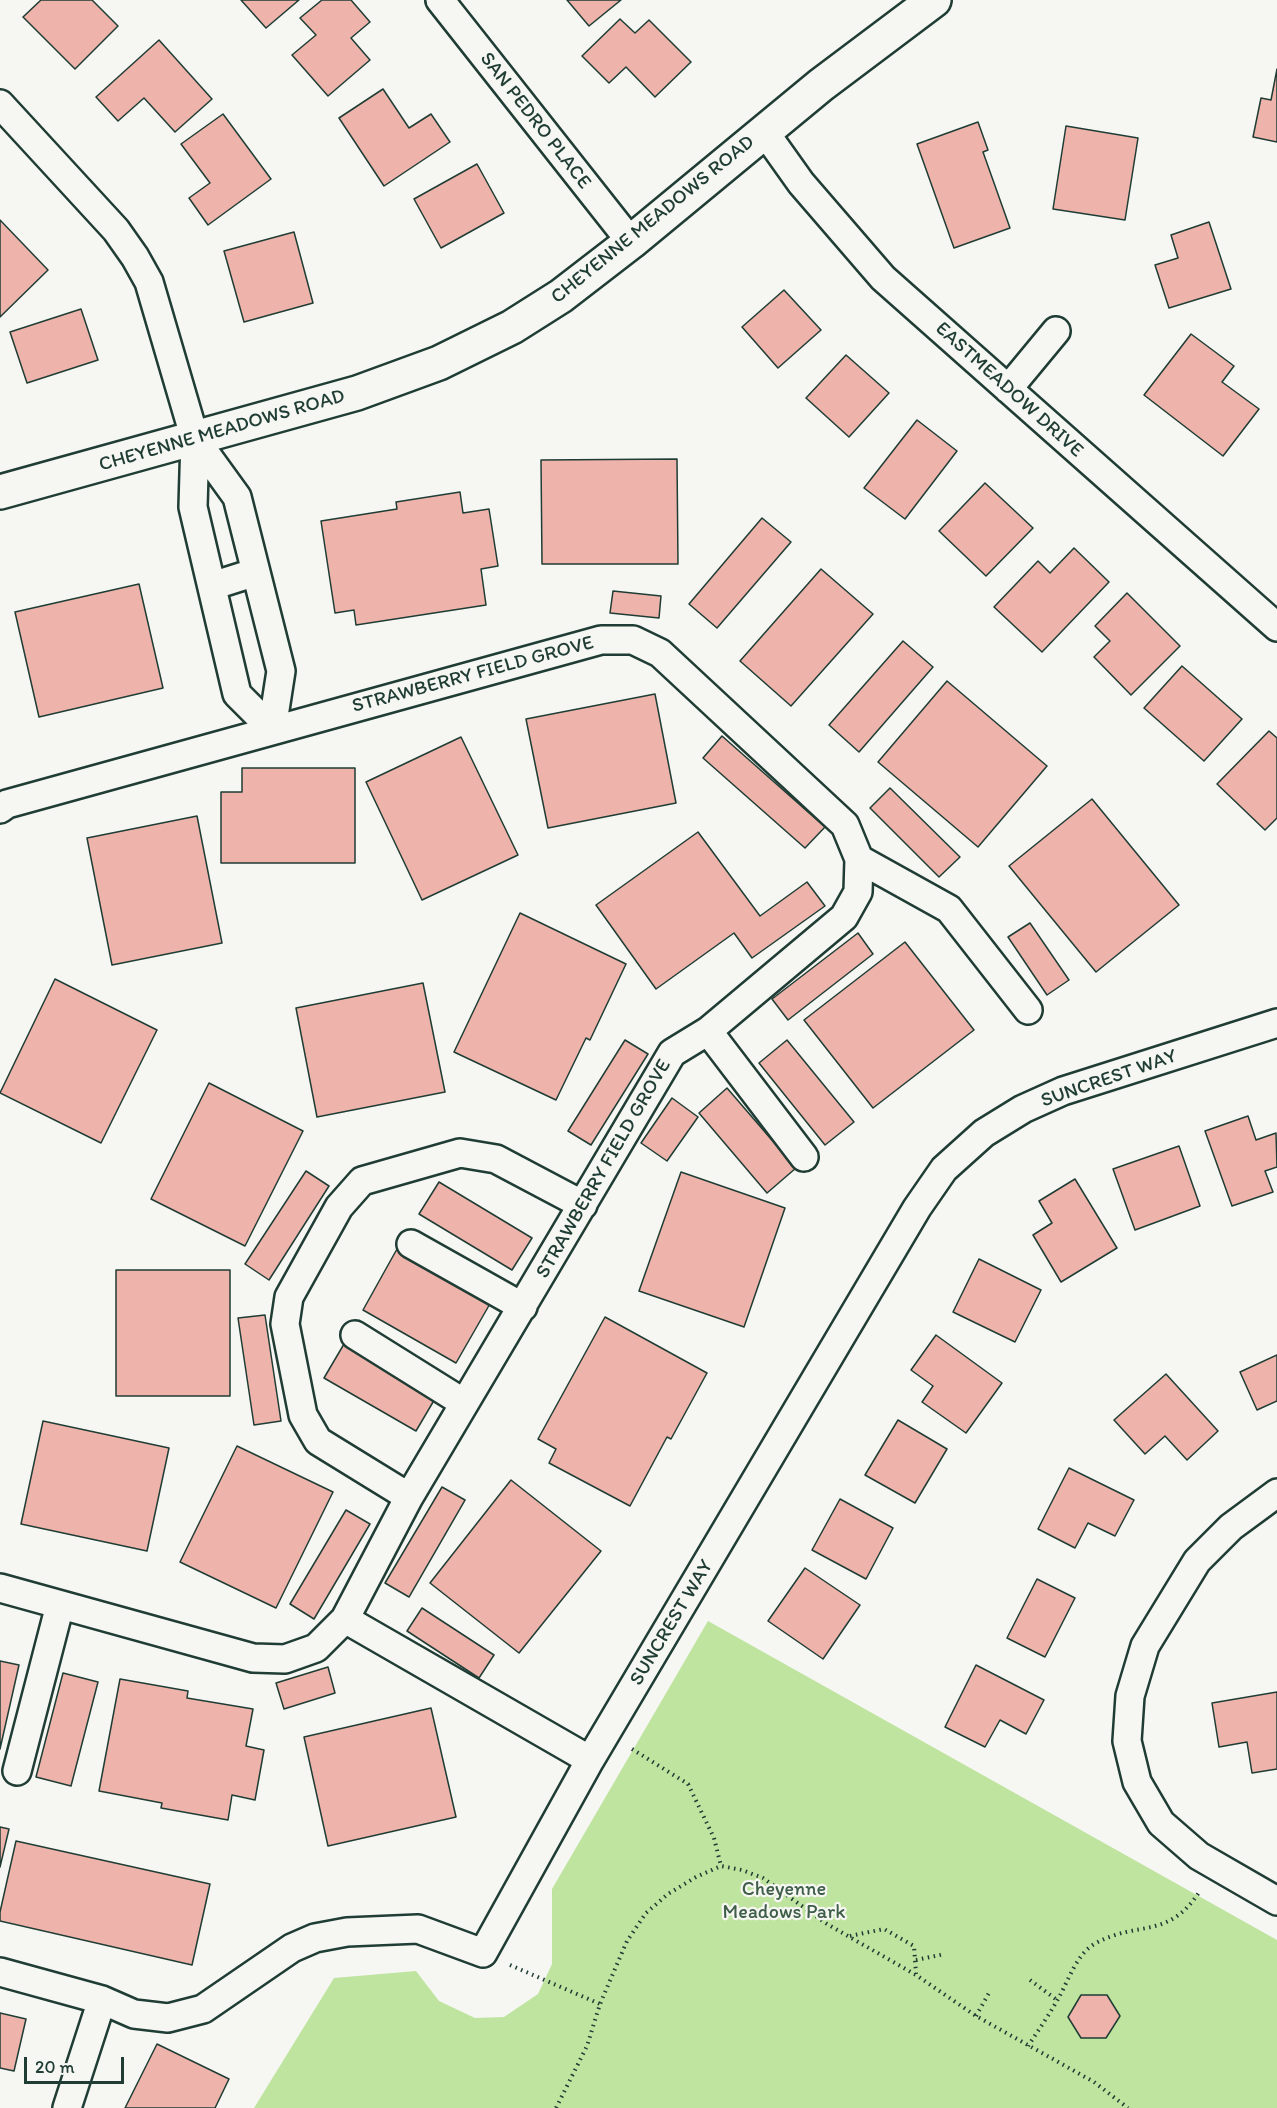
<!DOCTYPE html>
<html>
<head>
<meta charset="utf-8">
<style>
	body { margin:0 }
	#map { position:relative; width:1277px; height:2108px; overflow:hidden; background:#f6f6f2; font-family:Itim,sans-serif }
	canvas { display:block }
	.scale { position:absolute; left:24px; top:2057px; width:100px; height:27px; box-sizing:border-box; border:3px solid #1f3d34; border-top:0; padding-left:8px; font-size:18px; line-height:21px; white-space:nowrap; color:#1f3d34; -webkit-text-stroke:4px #f6f6f2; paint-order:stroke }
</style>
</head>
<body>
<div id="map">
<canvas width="1277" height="2108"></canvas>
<div class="scale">20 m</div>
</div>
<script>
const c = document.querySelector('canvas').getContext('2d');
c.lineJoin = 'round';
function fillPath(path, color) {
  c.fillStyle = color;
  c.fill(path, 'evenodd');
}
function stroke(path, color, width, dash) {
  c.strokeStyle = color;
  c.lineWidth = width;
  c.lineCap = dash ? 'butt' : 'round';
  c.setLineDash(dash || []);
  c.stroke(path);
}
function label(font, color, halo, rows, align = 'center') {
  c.font = font + ' Itim,sans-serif';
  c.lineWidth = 4.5;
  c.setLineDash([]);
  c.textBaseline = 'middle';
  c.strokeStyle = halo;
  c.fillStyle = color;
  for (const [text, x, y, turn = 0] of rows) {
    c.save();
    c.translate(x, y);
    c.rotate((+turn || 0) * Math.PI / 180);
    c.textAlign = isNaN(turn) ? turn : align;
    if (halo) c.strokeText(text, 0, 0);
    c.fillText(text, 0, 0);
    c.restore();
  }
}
const green = new Path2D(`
	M 708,1621 L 1277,1940 L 1277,2108 L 254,2108 L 334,1978 L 416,1971 L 439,2001 L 475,2018 L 504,2017 L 538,1994 L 552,1964 L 552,1889 Z`);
const building = new Path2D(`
	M 41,0 L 92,0 L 118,26 L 75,69 L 23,17 Z
	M 241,0 L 299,0 L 266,28 Z
	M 322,0 L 351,0 L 370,22 L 351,38 L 370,60 L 328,96 L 292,55 L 316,35 L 300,18 Z
	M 567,0 L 621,0 L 589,26 Z
	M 620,19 L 635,33 L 649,20 L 691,62 L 655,97 L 626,67 L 609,83 L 582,56 Z
	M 159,40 L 212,99 L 175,132 L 144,98 L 118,121 L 96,97 Z
	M 1277,69 L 1277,142 L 1253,137 L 1261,98 L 1271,100 Z
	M 383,89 L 409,128 L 431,114 L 450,142 L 384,186 L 339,118 Z
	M 223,114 L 271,179 L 208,225 L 189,198 L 210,183 L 181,144 Z
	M 978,122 L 988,150 L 983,152 L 1010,228 L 954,248 L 917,144 Z
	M 1066,126 L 1138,138 L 1125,220 L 1053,209 Z
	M 477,164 L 504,213 L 441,248 L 414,199 Z
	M 0,220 L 48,270 L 0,317 Z
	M 1209,222 L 1231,289 L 1169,308 L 1155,265 L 1178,258 L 1171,235 Z
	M 294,232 L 313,303 L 244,322 L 224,251 Z
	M 784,290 L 821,330 L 778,368 L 742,327 Z
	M 81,309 L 98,360 L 27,383 L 10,332 Z
	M 1191,334 L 1234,366 L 1222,382 L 1259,409 L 1223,456 L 1144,395 Z
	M 846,355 L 889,393 L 849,437 L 806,398 Z
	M 917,420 L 957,451 L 905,519 L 864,488 Z
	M 677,459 L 678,564 L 542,564 L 541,460 Z
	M 985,483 L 1033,528 L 986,576 L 939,531 Z
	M 460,492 L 463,513 L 489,509 L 498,566 L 481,569 L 486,605 L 356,625 L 354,610 L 335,613 L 321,521 L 397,509 L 396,502 Z
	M 762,518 L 791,542 L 717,628 L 689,604 Z
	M 1074,548 L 1109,582 L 1042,652 L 994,607 L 1038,561 L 1050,573 Z
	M 821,569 L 873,614 L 791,706 L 740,661 Z
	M 139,584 L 163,688 L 39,717 L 15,612 Z
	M 613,591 L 661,596 L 659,618 L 610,613 Z
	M 1127,593 L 1180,646 L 1131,695 L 1094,657 L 1110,641 L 1095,626 Z
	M 903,641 L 933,667 L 859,752 L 829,725 Z
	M 1182,666 L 1242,719 L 1204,761 L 1144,708 Z
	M 947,681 L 1047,766 L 978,847 L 878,762 Z
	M 655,694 L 676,803 L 548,828 L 526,719 Z
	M 1269,731 L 1277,738 L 1277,818 L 1265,830 L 1217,784 Z
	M 722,736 L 825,827 L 805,848 L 703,758 Z
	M 461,737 L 518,855 L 422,900 L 366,782 Z
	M 242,768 L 355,768 L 355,863 L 221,863 L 221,792 L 242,792 Z
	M 890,788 L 960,857 L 939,877 L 870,808 Z
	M 1092,799 L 1179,905 L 1096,972 L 1009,866 Z
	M 197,816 L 222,943 L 112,965 L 87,838 Z
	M 698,832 L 760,916 L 807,882 L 825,906 L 752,958 L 734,933 L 656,989 L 596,905 Z
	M 520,913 L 626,964 L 590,1040 L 586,1038 L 556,1100 L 454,1052 Z
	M 1030,923 L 1069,980 L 1047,995 L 1008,937 Z
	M 858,933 L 873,954 L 788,1020 L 772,999 Z
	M 905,942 L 974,1030 L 873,1108 L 804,1020 Z
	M 55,979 L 157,1030 L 101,1143 L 0,1093 Z
	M 423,983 L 445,1092 L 317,1117 L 296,1008 Z
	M 625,1040 L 648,1054 L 591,1145 L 568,1131 Z
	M 787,1040 L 854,1122 L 825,1145 L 759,1063 Z
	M 209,1083 L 303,1131 L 245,1246 L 151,1199 Z
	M 727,1088 L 796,1168 L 767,1193 L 699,1113 Z
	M 672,1098 L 698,1117 L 667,1161 L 641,1143 Z
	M 1248,1116 L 1256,1140 L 1276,1133 L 1277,1167 L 1265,1171 L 1273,1192 L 1232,1206 L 1205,1131 Z
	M 1179,1146 L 1200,1206 L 1135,1230 L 1113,1169 Z
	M 306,1171 L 329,1186 L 269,1280 L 245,1264 Z
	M 681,1172 L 785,1208 L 744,1327 L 639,1291 Z
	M 1075,1179 L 1117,1248 L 1061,1282 L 1033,1235 L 1052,1223 L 1039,1201 Z
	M 439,1182 L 532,1238 L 512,1270 L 419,1214 Z
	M 397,1249 L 491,1302 L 456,1363 L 363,1310 Z
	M 979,1259 L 1041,1290 L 1015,1342 L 953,1312 Z
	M 116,1270 L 230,1270 L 230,1396 L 116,1396 Z
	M 265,1315 L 281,1421 L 254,1425 L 238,1318 Z
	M 605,1317 L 707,1373 L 671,1439 L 667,1437 L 630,1506 L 549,1463 L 556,1449 L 538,1439 Z
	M 936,1335 L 1002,1383 L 966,1433 L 922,1402 L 933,1386 L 911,1370 Z
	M 344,1344 L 436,1397 L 416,1431 L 324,1378 Z
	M 1277,1355 L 1277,1401 L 1257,1410 L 1240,1372 Z
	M 1166,1374 L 1218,1431 L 1187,1460 L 1165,1436 L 1145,1454 L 1114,1420 Z
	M 898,1420 L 947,1449 L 915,1503 L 865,1475 Z
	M 43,1421 L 169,1448 L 147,1551 L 21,1524 Z
	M 237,1446 L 333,1492 L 276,1608 L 180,1562 Z
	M 1069,1468 L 1134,1500 L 1115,1536 L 1088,1523 L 1075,1548 L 1038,1529 Z
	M 511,1480 L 601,1551 L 519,1653 L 430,1583 Z
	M 442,1487 L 465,1500 L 409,1597 L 385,1583 Z
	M 840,1499 L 893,1528 L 866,1579 L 812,1550 Z
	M 346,1510 L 370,1524 L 314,1619 L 290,1604 Z
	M 805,1568 L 860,1605 L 823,1659 L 768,1621 Z
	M 1037,1579 L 1075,1598 L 1045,1657 L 1007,1638 Z
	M 422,1608 L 494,1655 L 479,1678 L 407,1631 Z
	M 0,1661 L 19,1665 L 0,1749 Z
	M 976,1665 L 1044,1700 L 1026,1734 L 1000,1720 L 985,1747 L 945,1727 Z
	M 328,1667 L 335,1693 L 284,1709 L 276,1683 Z
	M 63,1673 L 98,1682 L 71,1786 L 36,1777 Z
	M 120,1679 L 188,1691 L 187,1698 L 253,1709 L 246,1746 L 264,1750 L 255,1800 L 232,1795 L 228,1820 L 161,1808 L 162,1803 L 99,1791 Z
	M 1277,1692 L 1277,1769 L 1252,1773 L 1247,1742 L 1219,1747 L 1212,1703 Z
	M 431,1708 L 456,1817 L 328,1846 L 304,1737 Z
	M 0,1827 L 9,1829 L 0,1867 Z
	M 16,1841 L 210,1884 L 192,1965 L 0,1921 L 0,1912 Z
	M 1081,1995 L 1107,1995 L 1120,2016 L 1106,2038 L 1081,2038 L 1068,2017 Z
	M 0,2013 L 26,2019 L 14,2071 L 0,2068 Z
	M 157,2044 L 229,2079 L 215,2108 L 125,2108 Z`);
const path = new Path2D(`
	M 632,1749 L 688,1784 L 714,1838 L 721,1866
	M 850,1936 L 884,1929 L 914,1946 L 916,1974
	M 916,1960 L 945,1954
	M 510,1965 L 600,2004
	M 1030,1980 L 1057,2000
	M 976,2016 L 989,1993
	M 1028,2046 C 1038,2031 1049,2015 1058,1999 C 1069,1980 1076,1954 1096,1943 C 1139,1920 1168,1940 1200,1891
	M 556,2108 L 587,2046 L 600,2004 L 627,1941 L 646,1913 L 668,1894 L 696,1877 L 721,1866 L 742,1870 L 763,1878 L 827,1924 L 916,1975 L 976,2016 L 1094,2082 L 1128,2108`);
const street = new Path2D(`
	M 440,0 L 631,242
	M 0,104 L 116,230 L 135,257 L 149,282 L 195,439 L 193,507 L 237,694 L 272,729 L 281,671 L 237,497 L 195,439
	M 764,131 L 801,183 L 883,278 L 1277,627
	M 1008,389 L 1056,331
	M 212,586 L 256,572
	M 0,809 L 7,804 L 601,640 L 633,640 L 660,653 L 845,825 L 859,859 L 858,892 L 844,917 L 708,1031 L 672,1053 L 409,1497 L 345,1619 L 316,1648 L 285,1659 L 253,1658 L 0,1588
	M 859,859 L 949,909 L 1028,1010
	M 708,1031 L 804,1157
	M 411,1244 L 523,1307
	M 355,1335 L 464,1403
	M 1277,1493 L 1231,1527 L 1197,1561 L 1145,1646 L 1130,1696 L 1127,1741 L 1137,1782 L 1161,1823 L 1199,1856 L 1277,1901
	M 409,1497 L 318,1441 L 303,1415 L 285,1324 L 289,1297 L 339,1207 L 362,1181 L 460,1153 L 496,1159 L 583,1205
	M 345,1619 L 590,1760
	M 17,1771 L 60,1605
	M 0,1972 L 102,2000 L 134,2014 L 168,2018 L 203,2009 L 292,1948 L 315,1938 L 347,1932 L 418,1929 L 483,1953 L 590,1760 L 917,1208 L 944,1169 L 984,1133 L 1023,1109 L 1063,1091 L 1277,1023
	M 67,2108 L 102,2000`);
const secondary = new Path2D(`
	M 0,492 L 357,393 L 439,363 L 512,327 L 561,296 L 631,242 L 821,85 L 934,0`);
const streetNames = [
	["SAN PEDRO PLACE",535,121,52],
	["CHEYENNE MEADOWS ROAD",653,220,-39],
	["EASTMEADOW DRIVE",1009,390,42],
	["CHEYENNE MEADOWS ROAD",222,431,-16],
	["STRAWBERRY FIELD GROVE",473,675,-15],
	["SUNCREST WAY",1109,1079,-19],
	["STRAWBERRY FIELD GROVE",604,1169,-60],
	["SUNCREST WAY",672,1623,-59]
];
const parkNames = [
	["Cheyenne",784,1890],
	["Meadows Park",784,1913]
];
fillPath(green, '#bfe49f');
fillPath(building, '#eeb3ab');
stroke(building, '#1f3d34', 1.5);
stroke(street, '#1f3d34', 32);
stroke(secondary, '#1f3d34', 38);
stroke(path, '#1f3d34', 4, [1.5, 4.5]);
stroke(street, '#f6f6f2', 27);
stroke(secondary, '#f6f6f2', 33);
label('20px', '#1f3d34', '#f6f6f2', streetNames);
label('20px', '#3f5e49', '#f6f6f2', parkNames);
</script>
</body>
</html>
